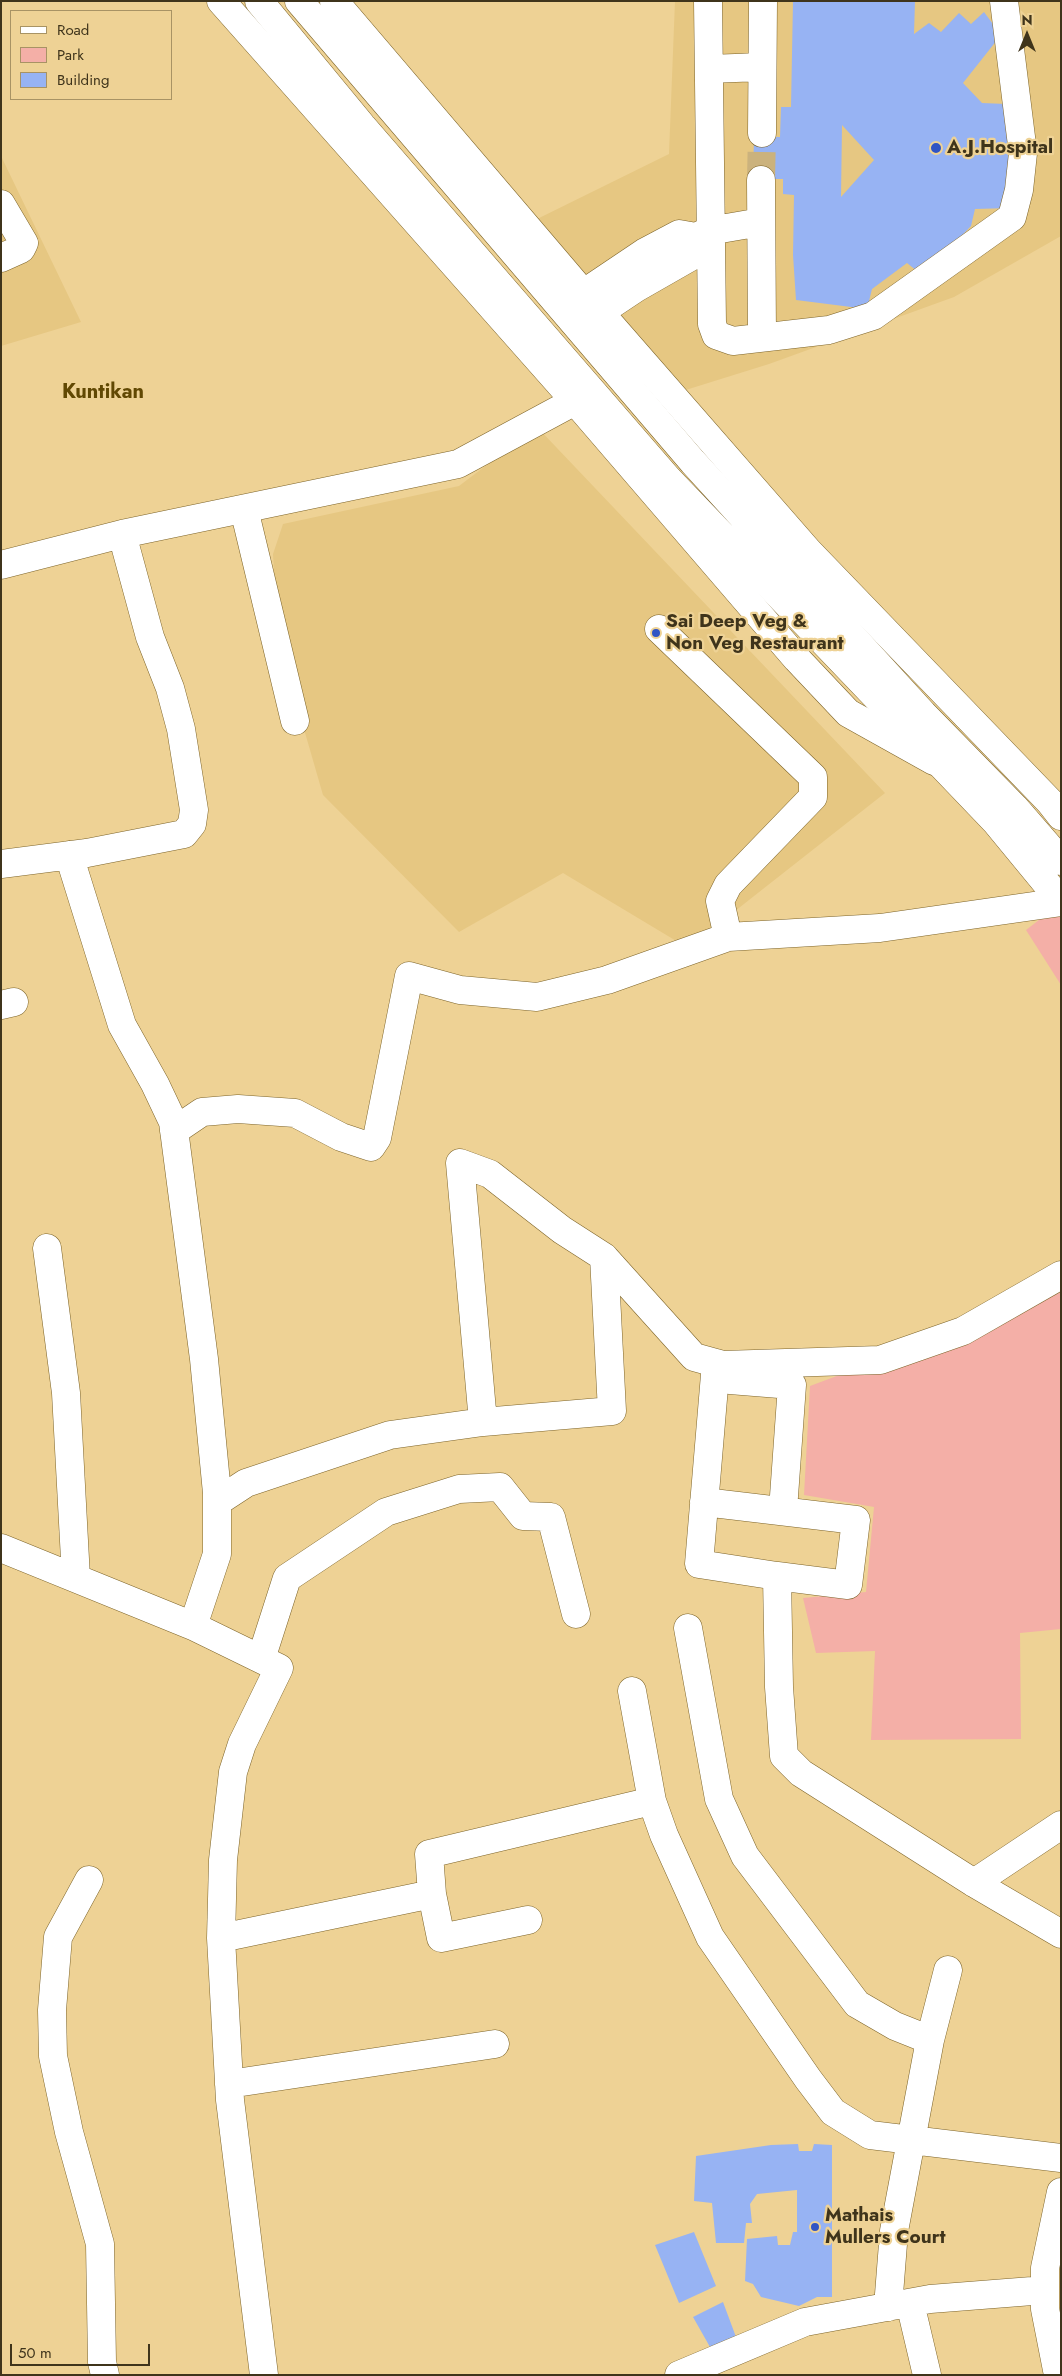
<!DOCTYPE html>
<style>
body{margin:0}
#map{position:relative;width:1062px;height:2376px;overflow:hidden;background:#eed295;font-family:Jost,sans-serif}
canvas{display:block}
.frame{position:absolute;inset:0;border:2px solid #3f341b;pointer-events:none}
.legend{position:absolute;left:10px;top:10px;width:162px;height:90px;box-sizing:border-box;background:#eed295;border:1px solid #a89364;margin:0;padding:6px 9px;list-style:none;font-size:15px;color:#3f341b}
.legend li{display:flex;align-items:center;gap:10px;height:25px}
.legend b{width:25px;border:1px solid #a89364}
.north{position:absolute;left:1002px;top:10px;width:50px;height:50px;-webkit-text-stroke:4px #eed295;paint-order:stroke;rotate:0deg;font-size:14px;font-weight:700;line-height:20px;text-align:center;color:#3f341b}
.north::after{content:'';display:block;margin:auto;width:18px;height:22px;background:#3f341b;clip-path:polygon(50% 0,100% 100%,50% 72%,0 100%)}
.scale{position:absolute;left:10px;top:2344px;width:140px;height:22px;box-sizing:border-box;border:2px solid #3f341b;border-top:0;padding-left:6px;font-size:15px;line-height:18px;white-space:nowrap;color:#3f341b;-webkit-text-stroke:4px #eed295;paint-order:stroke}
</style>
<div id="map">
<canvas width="1062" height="2376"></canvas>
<div class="frame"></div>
<ul class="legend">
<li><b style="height:6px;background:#fff"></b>Road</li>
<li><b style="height:14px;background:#f4afa7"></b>Park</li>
<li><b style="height:14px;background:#97b3f3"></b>Building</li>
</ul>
<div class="north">N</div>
<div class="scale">50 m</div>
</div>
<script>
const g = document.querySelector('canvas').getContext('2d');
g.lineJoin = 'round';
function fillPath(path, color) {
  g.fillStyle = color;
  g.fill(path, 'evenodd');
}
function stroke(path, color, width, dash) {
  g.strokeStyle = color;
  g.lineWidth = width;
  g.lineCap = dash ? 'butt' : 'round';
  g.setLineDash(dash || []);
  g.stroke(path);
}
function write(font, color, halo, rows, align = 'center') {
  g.font = font + ' Jost,sans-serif';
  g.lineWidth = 4.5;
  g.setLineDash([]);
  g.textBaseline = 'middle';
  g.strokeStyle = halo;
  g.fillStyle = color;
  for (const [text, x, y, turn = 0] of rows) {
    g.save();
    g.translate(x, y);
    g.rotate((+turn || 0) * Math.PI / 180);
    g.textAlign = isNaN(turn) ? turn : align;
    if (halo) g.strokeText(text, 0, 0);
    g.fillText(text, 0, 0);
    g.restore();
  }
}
const built = new Path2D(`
 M675,1h386v235l-107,61 -185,67 -93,29 -145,-171 138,-68z
 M1,156l80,166 -80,24z
 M537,427l348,366 -197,155 -125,-75 -104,59 -136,-137 -45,-156 -5,-85 10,-30 176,-38z`);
const green = new Path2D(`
 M1061,903v82l-35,-55z
 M1061,1292v337l-41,4 1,106 -150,1 4,-89 -59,2 -13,-55 63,-6 8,-85 -70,-12 6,-109z`);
const building = new Path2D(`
 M793,1h122l-1,33 15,-11 12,9 18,-19 12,11 13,-12 17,23 -38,48 19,20 24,1 4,104 -35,1 -4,17 -48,50 -16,-13 -35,26 -5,20 -71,-9 -3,-45 1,-60 -11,-1v-15h-30l1,-43 26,1 1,-30h10zM842,125l32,35 -33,37z
 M798,2144l1,7h13l2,-7 18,1v152h-15l-18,9 -38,-9 -8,-13 -8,-3 2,-42 30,-3 1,9h12l3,-13h4v-42l-40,4 -7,10 2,19h-6l-2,20h-28l-4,-40 -18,-2 2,-45 75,-11z
 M694,2232l22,54 -37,17 -24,-58z
 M723,2302l13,35 -26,10 -17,-30z`);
const minorTunnel = new Path2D(`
 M761,180l1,-47`);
const minor = new Path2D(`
 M221,1l354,400 222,258 51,54 86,48
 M334,1l261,306 213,244 242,251 11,14
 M708,1l4,323 4,11 17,6 96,-11 44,-14 139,-99 7,-27 4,-37 -19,-152
 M709,69l53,-2
 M762,133l1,-132
 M761,180l1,157
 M1,204l23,39 -3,6 -20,9
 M584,293l61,-41 34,-18 17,3 13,-6 52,-9
 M600,312l36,-24 56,-32 4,-19
 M244,509l51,212
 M1,565l121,-31 336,-70 117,-63
 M659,629l154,148v20l-85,88 -8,16 8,36
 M69,855l53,170 33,59 18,38 31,237 13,134v61l-24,72
 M1,864l86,-11 97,-19 8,-10 2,-14 -13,-81 -11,-41 -20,-51 -28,-103
 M1,1005l13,-3
 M174,1131l28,-19 36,-3 57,4 46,24 30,10 6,-9 32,-162 51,14 77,7 70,-17 121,-43 152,-9 181,-26
 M47,1248l19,145 10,185
 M716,1363l-17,201 78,12 2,111 5,69 17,17 173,110 87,51
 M730,1380l62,5 -9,125
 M483,1422l-23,-259 30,11 72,56 42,27 90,100 29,8 157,-5 83,-29 98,-56
 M217,1502l29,-19 144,-48 93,-13 129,-11 -8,-154
 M704,1502l152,18 -8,65 -71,-9
 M1,1548l192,78 86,42 -37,76 -9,28 -10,88 -2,78 9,162 34,275
 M688,1628l31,171 26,57 112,148 38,22 35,14
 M261,1659l26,-81 99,-66 73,-23 41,-2 23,29 28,1 25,97
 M632,1691l20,110 12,34 46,102 98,142 25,33 37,23 191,23
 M89,1880l-31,57 -6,73 1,46 16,76 31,112 2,118 3,13
 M974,1883l87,-58
 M432,1894l9,44 87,-18
 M221,1938l211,-44 -3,-40 223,-53
 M229,2084l266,-40
 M910,2303l17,72
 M888,2307l6,-76 36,-191 18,-70
 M679,2375l126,-53 125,-23 115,-9
 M1058,2375l-13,-66v-41l16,-76`);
const highway = new Path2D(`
 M259,1l103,125 305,352 329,344 65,79
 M299,1l394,461 230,252 92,94 46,53`);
const markers = [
 [936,148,6,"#3054c4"],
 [656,633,5,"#3054c4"],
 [815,2227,5,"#3054c4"]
];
const poiNames = [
 ["A.J.Hospital",947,148],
 ["Sai Deep Veg &",666,622],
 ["Non Veg Restaurant",666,644],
 ["Mathais",825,2216],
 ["Mullers Court",825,2238]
];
const neighbourhoodNames = [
 ["Kuntikan",103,393]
];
fillPath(built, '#e6c782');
fillPath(green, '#f4afa7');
fillPath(building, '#97b3f3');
stroke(minorTunnel, '#cbb27d', 28, [28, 14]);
stroke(minor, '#7d6429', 29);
stroke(highway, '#7d6429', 29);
stroke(minor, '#fff', 28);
stroke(highway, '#fff', 28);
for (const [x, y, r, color] of markers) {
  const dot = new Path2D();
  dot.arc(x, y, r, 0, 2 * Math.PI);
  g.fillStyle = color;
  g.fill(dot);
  stroke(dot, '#eed295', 2);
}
write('bold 19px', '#3f341b', '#eed295', poiNames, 'left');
write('bold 20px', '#614803', '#eed295', neighbourhoodNames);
</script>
